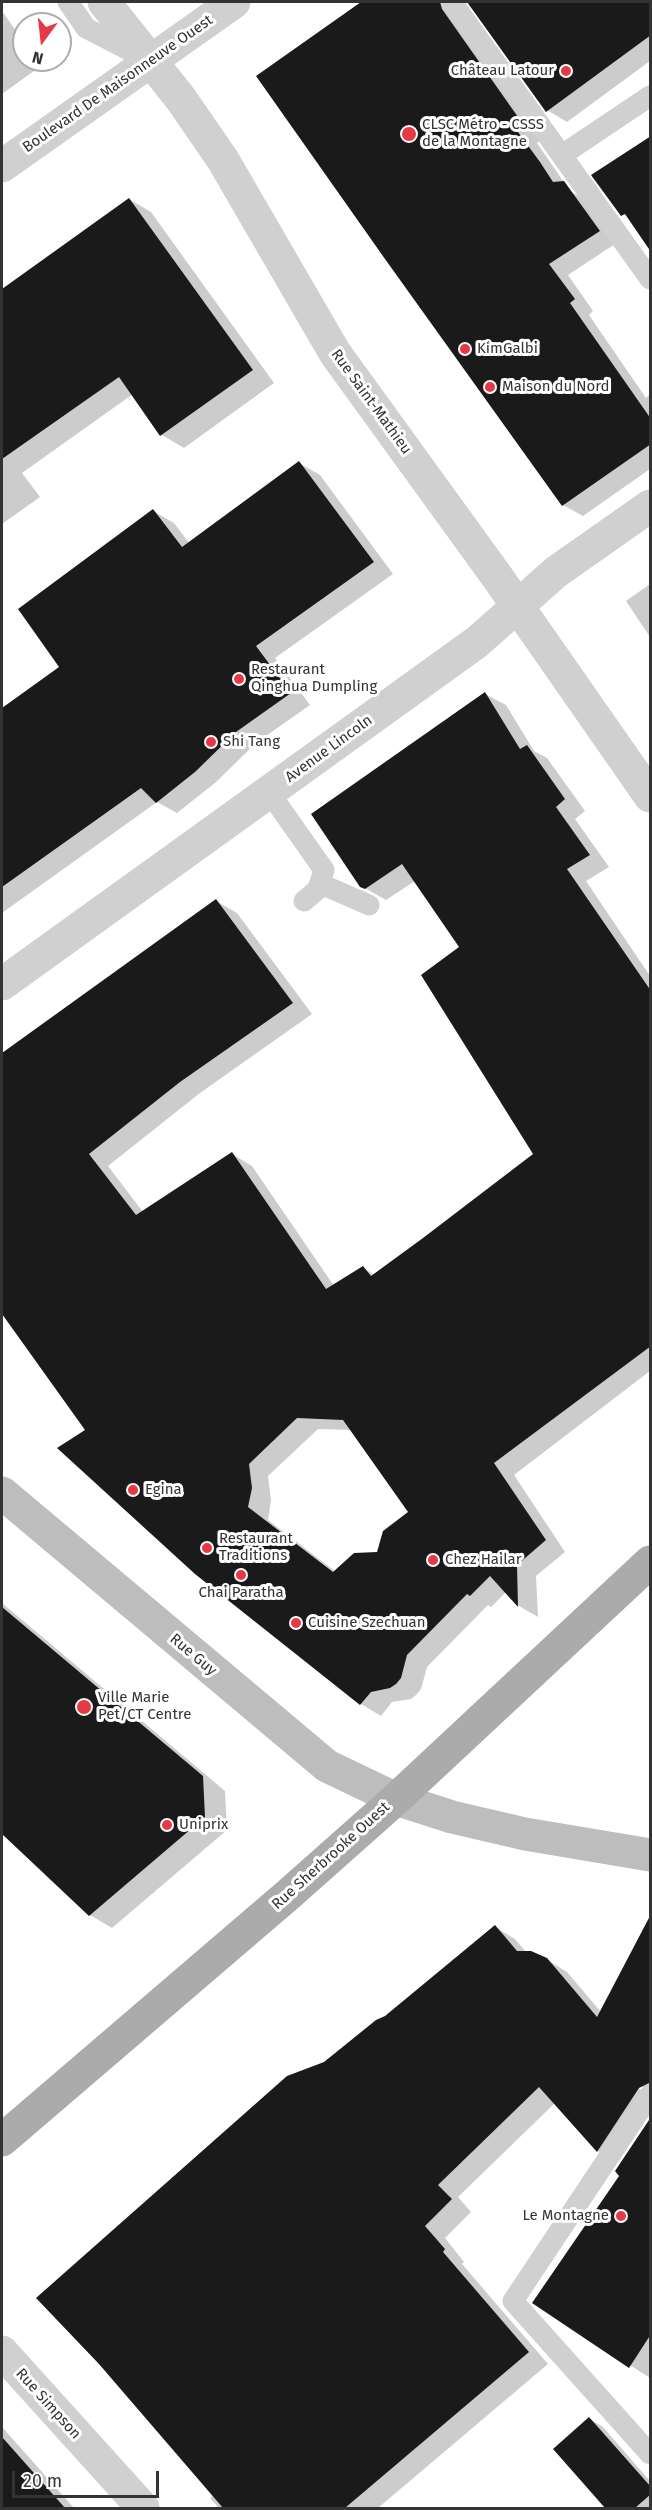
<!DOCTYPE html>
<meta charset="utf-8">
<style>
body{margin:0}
#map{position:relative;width:652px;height:2510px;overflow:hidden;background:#fff;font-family:"Fira Sans",sans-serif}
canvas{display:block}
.frame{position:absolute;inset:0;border:3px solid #333;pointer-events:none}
.north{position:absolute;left:12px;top:12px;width:60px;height:60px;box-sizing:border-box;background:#fff;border:2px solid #adadad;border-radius:50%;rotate:195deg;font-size:16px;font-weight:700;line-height:24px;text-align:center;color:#333}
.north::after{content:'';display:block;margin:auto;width:21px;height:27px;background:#e63946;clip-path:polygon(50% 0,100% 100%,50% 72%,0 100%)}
.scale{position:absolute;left:12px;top:2471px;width:147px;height:27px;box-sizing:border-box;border:3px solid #333;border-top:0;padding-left:8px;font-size:18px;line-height:21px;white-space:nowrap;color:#333;-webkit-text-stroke:4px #fff;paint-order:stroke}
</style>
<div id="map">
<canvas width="652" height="2510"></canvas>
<div class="frame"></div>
<div class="north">N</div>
<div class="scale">20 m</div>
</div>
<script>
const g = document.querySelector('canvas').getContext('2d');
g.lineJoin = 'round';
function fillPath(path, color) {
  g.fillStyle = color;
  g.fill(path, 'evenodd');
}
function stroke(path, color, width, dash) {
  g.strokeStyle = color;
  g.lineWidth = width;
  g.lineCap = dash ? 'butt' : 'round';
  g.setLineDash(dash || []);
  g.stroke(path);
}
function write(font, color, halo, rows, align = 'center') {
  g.font = font + ' "Fira Sans",sans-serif';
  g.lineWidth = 6;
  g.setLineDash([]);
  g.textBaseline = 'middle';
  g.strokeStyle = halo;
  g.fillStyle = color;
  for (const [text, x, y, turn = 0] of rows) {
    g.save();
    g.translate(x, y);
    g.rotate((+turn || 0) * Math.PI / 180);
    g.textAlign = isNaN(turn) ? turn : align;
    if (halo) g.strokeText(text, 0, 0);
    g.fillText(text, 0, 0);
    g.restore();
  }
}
const shadow = new Path2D(`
 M363,2h105l-9,7 85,129 -7,5 33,48 20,12 28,39 -50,33 25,36 -4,4 57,83 4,-4v75l-67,47 -20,-11 -305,-429z
 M469,2h181v59l-83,61 -20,-12z
 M2,11l22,31v18h13l4,6 -39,28z
 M129,199l22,13 123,171 -90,65 -22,-13 -29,-41 -111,79 18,24 -38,27v-234z
 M299,463l21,12 73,99 -118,84 35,47 -54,38 -41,40 -38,30 -20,-11 -155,111v-203l59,-43 92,-156 21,12 16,21z
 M650,584v53l-24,-36z
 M485,694l21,11 28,46 13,7 38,53 -10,8 34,48 -23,14 64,95v395l-136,104 51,77 -29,24 2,41 -19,-11 -13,-14 -15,15 -3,-2 -61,62 -6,22 -5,6 -5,4 -19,3 -11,14 -20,-12 -165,-131 -109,-143 -85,-119v-256l214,-154 21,12 75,101 -112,79 -92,73 35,46 89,-58 20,12 82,120 29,-18 12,7 160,-120 -74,-208 -46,-66 -29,19 -25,-14zM318,1429l34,1 58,83 -32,40 -42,19 -68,-52 3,-20 -3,-24z
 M2,1603l223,188 2,39 -115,98 -22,-13 -88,-84z
 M495,1927l20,12 12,14 19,6 21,13 34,40 49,-69v149l-16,-10 -1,3 17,10v18l-32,49 -20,-11 -43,-48 -97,94 13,15 -26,26 19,24 -2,2 86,100 -170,144h-159l-9,-10 4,-3 111,-431 61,-46z
 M650,2120v258l-116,-75 86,-127z
 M589,2419l13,7 48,55v27h-43l-52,-58z
 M2,2427l72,81h-72z`);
const building = new Path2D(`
 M361,2h79l2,7 83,118 -7,5 22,30 13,20 11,-1 36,50 -51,33 26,35 -5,4 81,116v25l-89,62 -177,-247 -129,-183z
 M467,2h184v33l-105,77z
 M651,136v116l-26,-38 -4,2 -30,-41z
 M129,198l124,172 -93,66 -41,-59 -117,82v-170z
 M299,461l75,101 -118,84 35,47 -55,39 -41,40 -39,31 -15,-15 -139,99v-179l57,-41 -41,-58 135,-100 29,38z
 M485,692l35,57 7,-4 38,54 -9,8 34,48 -23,14 84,122v355l-157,117 52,77 -29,25 1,42 -28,-31 -20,20 -3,-2 -60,61 -6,23 -5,6 -6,4 -19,4 -11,13 -165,-131 -138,-126 28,-18 -83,-116v-261l214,-154 77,104 -113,79 -91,72 47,61 96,-63 94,137 37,-23 8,10 52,-38 110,-84 -112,-179 38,-28 -57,-83 -37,25 -5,-2 -49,-73zM297,1418l46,2 65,92 -25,19 -6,21 -23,1 -21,19 -85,-65 4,-19 -3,-24z
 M2,1607l201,169 2,41 -116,99 -87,-82z
 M651,1914v168l-12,6 -42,64 -58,-65 -101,98 14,14 -27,27 20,23 -2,3 86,100 -184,156h-122l-124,-144 -63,-66 251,-222 37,-14 52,-42 9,-4 110,-91 22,26h14l16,7 50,59z
 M651,2117v217l-22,34 -97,-65 87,-127 -4,-5z
 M589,2417l62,70v7l-16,14h-30l-52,-59z
 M2,2437l63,71h-63z`);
const service = new Path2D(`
 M68,2l18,26 56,29
 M452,2l198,277
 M562,155l88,-59
 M269,792l55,78 -6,19 -14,12
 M321,884l48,21
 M650,2095l-137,206 137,153`);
const minor = new Path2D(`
 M104,2l77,97 42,61 112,193 163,225 152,218
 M2,984l475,-342 79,-70 94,-66
 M2,2352l141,156`);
const tertiary = new Path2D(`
 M2,166l232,-164`);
const secondary = new Path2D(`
 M2,1493l325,273 69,33 56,18 73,17 125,21`);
const primary = new Path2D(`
 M2,2140l287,-246 107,-95 254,-237`);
const markers = [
 [566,71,6,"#e63946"],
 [409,134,8,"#e63946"],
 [465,349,6,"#e63946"],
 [490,387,6,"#e63946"],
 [239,679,6,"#e63946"],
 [211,742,6,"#e63946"],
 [133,1490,6,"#e63946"],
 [207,1548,6,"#e63946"],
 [433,1560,6,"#e63946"],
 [241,1575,6,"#e63946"],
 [296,1623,6,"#e63946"],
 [84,1707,8,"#e63946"],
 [167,1825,6,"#e63946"],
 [621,2216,6,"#e63946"]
];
const poiNames = [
 ["Château Latour",554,71,"right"],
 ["CLSC Métro - CSSS",422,125],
 ["de la Montagne",422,142],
 ["KimGalbi",477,349],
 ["Maison du Nord",502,387],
 ["Restaurant",251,670],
 ["Qinghua Dumpling",251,687],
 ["Shi Tang",223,742],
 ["Egina",145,1490],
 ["Restaurant",219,1539],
 ["Traditions",219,1556],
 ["Chez Hailar",445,1560],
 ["Chai Paratha",241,1593,"center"],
 ["Cuisine Szechuan",308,1623],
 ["Ville Marie",98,1698],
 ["Pet/CT Centre",98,1715],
 ["Uniprix",179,1825],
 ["Le Montagne",609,2216,"right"]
];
const streetNames = [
 ["Boulevard De Maisonneuve Ouest",118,84,-35],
 ["Rue Saint-Mathieu",371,402,54],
 ["Avenue Lincoln",329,749,-36],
 ["Rue Guy",193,1655,40],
 ["Rue Sherbrooke Ouest",331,1856,-42],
 ["Rue Simpson",48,2404,48]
];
fillPath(shadow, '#0003');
fillPath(building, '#1a1a1a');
stroke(service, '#d0d0d0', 21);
stroke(minor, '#d0d0d0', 33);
stroke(tertiary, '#d0d0d0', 33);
stroke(secondary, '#bdbdbd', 33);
stroke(primary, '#ababab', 33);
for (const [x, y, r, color] of markers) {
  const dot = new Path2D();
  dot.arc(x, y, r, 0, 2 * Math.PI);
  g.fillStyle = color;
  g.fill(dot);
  stroke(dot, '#fff', 2);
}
write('15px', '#333', '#fff', poiNames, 'left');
write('15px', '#333', '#fff', streetNames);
</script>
